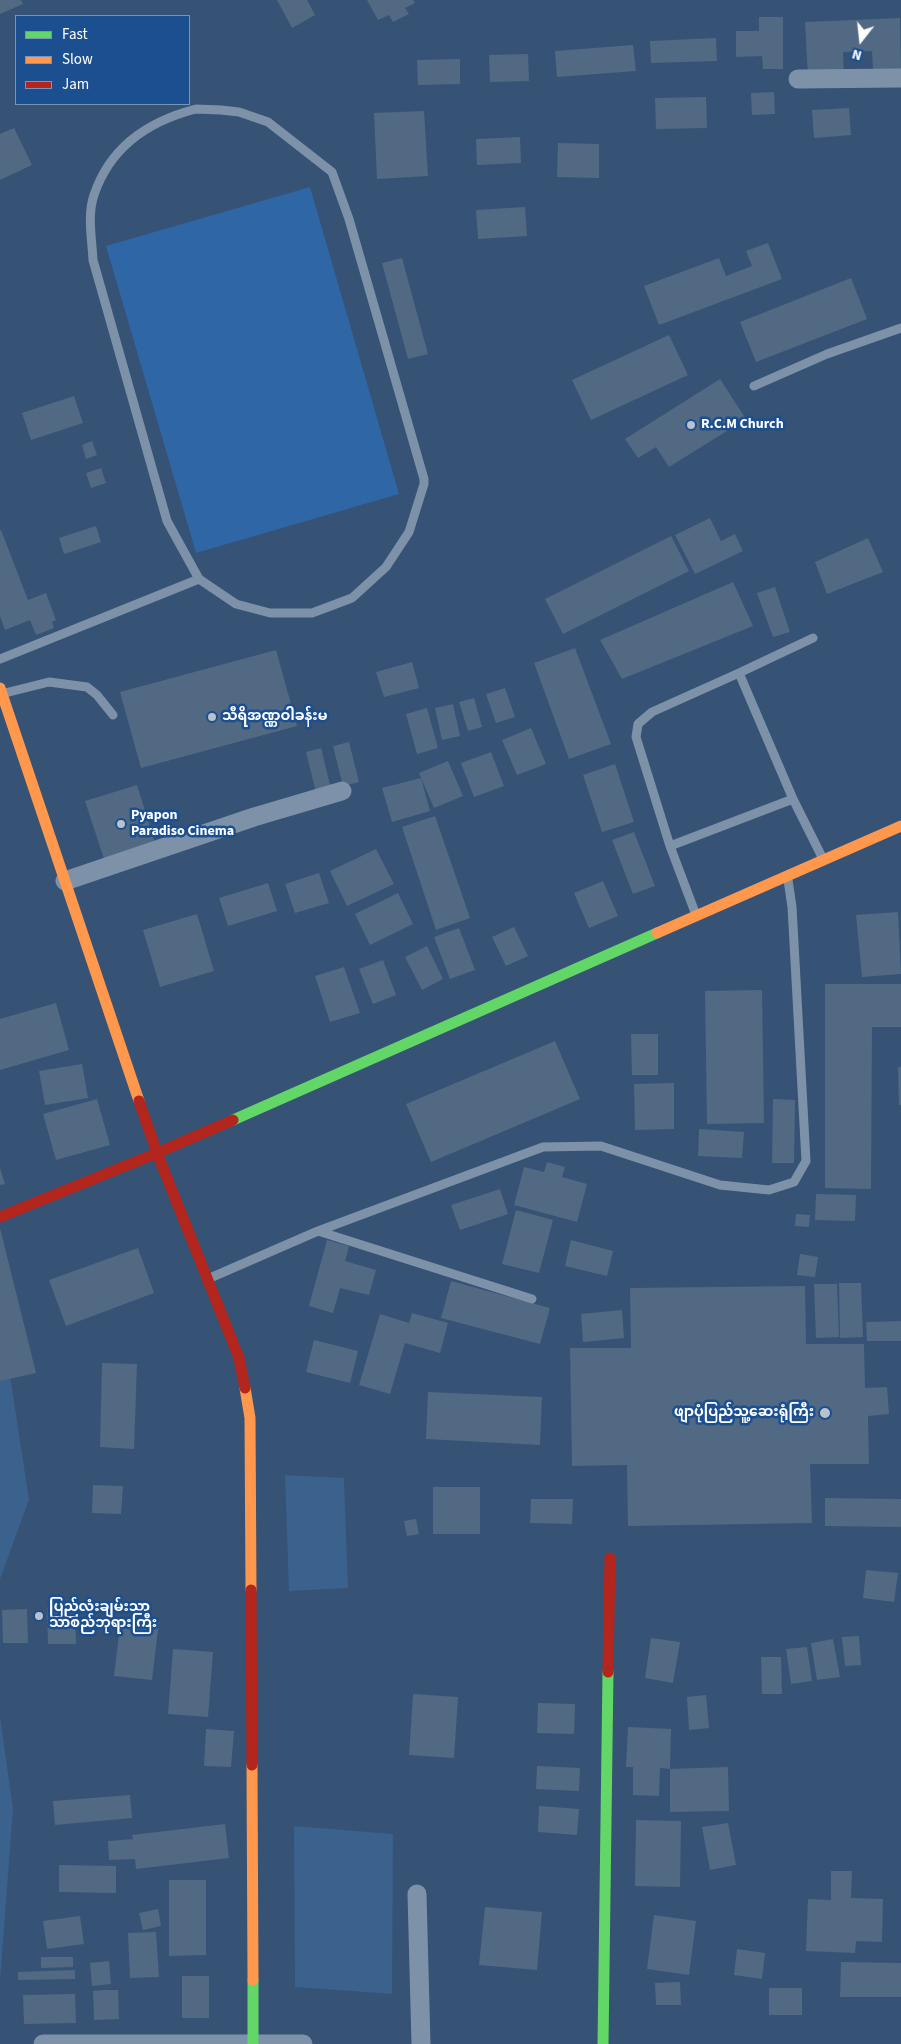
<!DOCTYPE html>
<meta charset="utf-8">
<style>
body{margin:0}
#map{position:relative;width:901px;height:2044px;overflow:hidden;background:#365274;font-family:"Source Sans 3",sans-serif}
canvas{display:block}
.legend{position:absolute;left:15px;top:15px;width:175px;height:90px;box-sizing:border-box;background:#1b4f8f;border:1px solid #7695bc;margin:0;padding:6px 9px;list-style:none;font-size:15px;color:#fff}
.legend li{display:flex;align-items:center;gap:10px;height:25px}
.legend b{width:25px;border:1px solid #7695bc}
.north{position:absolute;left:836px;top:15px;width:50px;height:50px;-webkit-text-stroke:4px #1b4f8f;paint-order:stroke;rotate:196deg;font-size:14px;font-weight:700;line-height:20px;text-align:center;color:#fff}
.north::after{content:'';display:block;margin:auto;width:18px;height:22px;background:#fff;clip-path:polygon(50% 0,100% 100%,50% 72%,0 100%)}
</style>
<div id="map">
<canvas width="901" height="2044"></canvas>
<ul class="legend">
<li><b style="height:6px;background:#63d668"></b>Fast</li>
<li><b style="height:6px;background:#ff974d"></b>Slow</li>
<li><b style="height:6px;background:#b3261e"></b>Jam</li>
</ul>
<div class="north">N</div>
</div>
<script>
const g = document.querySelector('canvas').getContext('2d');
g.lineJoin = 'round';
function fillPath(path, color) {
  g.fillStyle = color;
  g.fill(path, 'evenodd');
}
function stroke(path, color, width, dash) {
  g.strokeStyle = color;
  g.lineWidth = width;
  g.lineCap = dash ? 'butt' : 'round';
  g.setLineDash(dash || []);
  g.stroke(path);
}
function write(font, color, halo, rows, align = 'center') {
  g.font = font + ' "Source Sans 3","Noto Sans Myanmar",sans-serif';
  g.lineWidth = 5;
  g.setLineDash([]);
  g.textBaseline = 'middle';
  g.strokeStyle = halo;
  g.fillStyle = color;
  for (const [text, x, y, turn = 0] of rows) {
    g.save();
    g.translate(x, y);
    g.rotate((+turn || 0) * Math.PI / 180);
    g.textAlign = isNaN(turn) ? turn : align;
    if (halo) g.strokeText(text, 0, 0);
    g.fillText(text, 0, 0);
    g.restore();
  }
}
const green = new Path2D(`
 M310,187l89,307 -203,59 -90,-307z`);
const water = new Path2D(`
 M0,1291l2,31 27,178 -29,79z
 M285,1475l59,3 4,110 -59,3z
 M0,1716l13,93 -13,172z
 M294,1826l99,8 -1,160 -97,-7z`);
const building = new Path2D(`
 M0,0h21l2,4 -23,10z
 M277,0h30l8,15 -23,13z
 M367,0h46l2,3 -10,5 4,6 -16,8 -4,-7 -11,5z
 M759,17h24v52h-20l-1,-13 -26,1v-26h23z
 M900,18l1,52 -28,1 -1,-20 -29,1 1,23 -36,2 -3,-55z
 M716,38l1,23 -66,2 -1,-22z
 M633,45l3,26 -79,6 -2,-26z
 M528,54l1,27 -39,1 -1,-27z
 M460,59v25l-42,1 -1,-25z
 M774,92l1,22 -23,1 -1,-22z
 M706,97l1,31 -51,1 -1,-31z
 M849,108l2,27 -37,3 -2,-28z
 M424,111l4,65 -51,3 -3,-66z
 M14,128l18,37 -32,15v-46z
 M520,137l1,26 -44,2 -1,-26z
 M558,143l41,1v34l-42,-1z
 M525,207l2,29 -49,3 -2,-29z
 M768,243l14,36 -123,46 -15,-39 75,-28 7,18 26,-10 -6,-15z
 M402,258l26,96 -20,5 -26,-96z
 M851,278l16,41 -111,43 -16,-40z
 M669,335l19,40 -97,45 -19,-40z
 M720,379l26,40 -77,48 -13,-20 -18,11 -13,-19z
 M74,396l9,27 -52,17 -9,-27z
 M92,441l5,14 -11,4 -4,-14z
 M101,468l5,15 -15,5 -5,-15z
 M710,518l11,23 14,-7 8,17 -48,23 -20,-39z
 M96,526l5,16 -37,12 -5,-16z
 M0,530h1l27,70 18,-7 10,27 -4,2 2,6 -18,7 -6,-15 -25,10 -5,-14z
 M671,536l18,35 -126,63 -18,-35z
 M868,538l15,34 -56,22 -12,-32z
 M733,582l20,44 -131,53 -22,-39z
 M775,587l15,45 -17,5 -16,-44z
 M575,648l36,96 -42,15 -35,-96z
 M276,650l21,76 -156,42 -21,-76z
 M412,662l7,26 -35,9 -8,-25z
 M505,688l10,29 -19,6 -10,-29z
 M474,698l8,29 -14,4 -9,-29z
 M453,704l7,32 -18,4 -7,-32z
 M427,708l11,40 -21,6 -11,-40z
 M531,728l15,36 -29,11 -15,-35z
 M349,742l10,40 -16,4 -10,-40z
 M321,748l10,41 -15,3 -10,-40z
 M491,752l13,34 -30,11 -13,-34z
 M448,761l15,35 -29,12 -15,-35z
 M615,764l19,58 -32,10 -19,-57z
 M421,778l9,33 -38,11 -10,-34z
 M137,785l19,61 -51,16 -20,-61z
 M435,816l35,102 -34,12 -34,-103z
 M634,832l21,54 -22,8 -21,-54z
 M376,849l18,35 -47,22 -17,-35z
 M319,873l10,30 -34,10 -10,-29z
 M603,881l15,35 -29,12 -15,-35z
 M268,883l9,28 -49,15 -9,-28z
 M398,893l15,31 -43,21 -15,-31z
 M898,912l3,62 -39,3 -6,-62z
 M197,914l17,57 -54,16 -17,-57z
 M514,927l14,29 -22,10 -14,-29z
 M459,928l16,42 -25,9 -16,-42z
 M427,946l16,33 -21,11 -17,-33z
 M383,960l13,35 -23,9 -14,-35z
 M344,967l16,46 -30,9 -15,-46z
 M825,984h76v43h-29l-1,162 -46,-1z
 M762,990l2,133 -57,1 -2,-133z
 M56,1003l13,47 -69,20v-51z
 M631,1034h27v41h-26z
 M555,1041l25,58 -149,63 -25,-58z
 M82,1064l6,34 -43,7 -6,-34z
 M898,1067h3v38h-2z
 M674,1083v46l-39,1 -1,-46z
 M97,1099l13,46 -54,15 -13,-46z
 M773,1099l22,1 -1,63h-22z
 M699,1129l45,3 -2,26 -44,-2z
 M547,1162l18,5 -3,10 25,7 -10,38 -63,-17 10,-38 20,5z
 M0,1168l5,16 -5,1z
 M500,1189l8,25 -48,16 -9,-25z
 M816,1194l40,1 -1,26 -40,-1z
 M516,1210l37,10 -14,53 -37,-9z
 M796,1214l14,1 -1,12 -14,-1z
 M0,1228l36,145 -36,8z
 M327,1240l22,6 -4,15 31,9 -7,25 -29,-7 -7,25 -24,-7z
 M571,1240l42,11 -6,25 -42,-10z
 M138,1248l16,45 -88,33 -17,-46z
 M800,1254l18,3 -3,20 -18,-2z
 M451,1281l99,27 -10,36 -99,-26z
 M839,1283h22l2,54 -23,1z
 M814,1284h23l2,53 -23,1z
 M805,1286l1,58h58l1,44 22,-1 2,27 -21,2 1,48h-59l2,59 -184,3 -1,-61 -55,1 -2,-118h61l-1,-60z
 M622,1310l2,28 -41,4 -2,-28z
 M412,1313l36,10 -8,30 -35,-10 -15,51 -31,-9 21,-71 29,9z
 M901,1321v20h-34l-1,-19z
 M314,1340l44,11 -8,32 -44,-11z
 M102,1363l35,1 -3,85 -34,-2z
 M428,1392l114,5 -2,48 -114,-6z
 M93,1485l30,1 -2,28 -29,-1z
 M433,1487h47v47h-47z
 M825,1498l76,1v28l-76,-1z
 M531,1499h42l-1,25 -42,-1z
 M416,1519l3,15 -12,2 -3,-15z
 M866,1570l32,3 -4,29 -31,-4z
 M47,1607h28l1,37h-28z
 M27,1609l1,34h-25l-1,-33z
 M121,1618l38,4 -7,58 -38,-4z
 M859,1636l2,29 -16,1 -3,-29z
 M651,1638l29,4 -7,41 -28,-5z
 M833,1639l7,38 -23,3 -6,-37z
 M807,1647l5,34 -21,3 -5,-35z
 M173,1649l40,3 -5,65 -40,-3z
 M761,1657h20l1,37h-20z
 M413,1694l45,3 -4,61 -45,-3z
 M706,1695l3,33 -20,2 -2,-33z
 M538,1703l37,1 -1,30 -37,-1z
 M628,1727l43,2 -1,40 58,-2 1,44 -59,1v-43l-10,-1 -1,28 -26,-1v-28h-7z
 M206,1729l28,2 -3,36 -27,-1z
 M537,1766l43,2 -1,23 -43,-2z
 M130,1795l2,23 -77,7 -2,-24z
 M539,1806l40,3 -2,26 -39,-3z
 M636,1820l45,1 -1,66 -45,-1z
 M728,1823l8,42 -26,5 -8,-43z
 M225,1824l4,34 -93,11 -1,-10 -26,1 -1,-19 25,-2 -1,-4z
 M59,1865l57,1v27l-57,-1z
 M831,1871h21l-1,27 32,1 -1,43 -26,-1 -1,12 -49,-2 2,-52 23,1z
 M169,1880h37v75l-37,1z
 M485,1907l57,5 -5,58 -58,-5z
 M158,1909l3,17 -18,4 -4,-17z
 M654,1915l42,6 -7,54 -42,-6z
 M80,1916l4,28 -37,5 -4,-28z
 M156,1932l3,45 -29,1 -2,-45z
 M737,1949l28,4 -3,26 -28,-4z
 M41,1957h32v10l-32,1z
 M109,1961l2,23 -19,2 -2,-23z
 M841,1962l60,1v34h-61z
 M75,1970v9l-57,1v-8z
 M182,1976h27v42h-27z
 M680,1982l1,23h-25l-1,-22z
 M769,1988h33v27h-33z
 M104,1990h14l1,29 -25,1 -1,-29z
 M75,1994l1,29 -52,1 -1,-29z`);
const lane = new Path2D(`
 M196,109l25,1 18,2 29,10 64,50 17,47 75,260v5l-15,48 -23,35 -34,31 -40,15h-42l-34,-9 -37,-25 -32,-58 -74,-261c-1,-21 -6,-45 1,-65 16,-48 55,-74 102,-86z
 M754,386l73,-32 74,-26
 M0,659l199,-80
 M739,673l74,-35
 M5,693l44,-11 38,5 10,8 16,20
 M670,846l123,-47
 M696,915l-26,-69 -34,-109 2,-13 14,-12 87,-39 54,126 30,60
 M318,1231l214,68
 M210,1278l108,-47 225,-84 58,-1 119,39 49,5 25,-8 12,-21 -14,-254 -4,-27`);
const street = new Path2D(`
 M798,79l103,-1
 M65,881l189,-64 88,-26
 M417,1894l4,150
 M43,2044h260`);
const fast = new Path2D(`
 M233,1120l424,-187
 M253,1980v64
 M603,2044l5,-372`);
const slow = new Path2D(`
 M0,688l139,413
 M657,933l244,-107
 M245,1388l5,30 1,172
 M252,1765l1,215`);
const jam = new Path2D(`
 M139,1101l18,52 82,205 6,30
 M0,1217l157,-64 76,-33
 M251,1590l1,175
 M608,1672l2,-114`);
const markers = [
 [691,425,5,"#b9c2ce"],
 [212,717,5,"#b9c2ce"],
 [121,824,5,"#b9c2ce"],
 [825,1413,6,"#b9c2ce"],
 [39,1616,5,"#b9c2ce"]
];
const poiNames = [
 ["R.C.M Church",701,425],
 ["သီရိအဏ္ဏဝါခန်းမ",222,717],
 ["Pyapon",131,816],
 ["Paradiso Cinema",131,832],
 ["ဖျာပုံပြည်သူ့ဆေးရုံကြီး",814,1413,"right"],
 ["ပြည်လုံးချမ်းသာ",49,1608],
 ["သာစည်ဘုရားကြီး",49,1624]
];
fillPath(green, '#2f66a5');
fillPath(water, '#3b618d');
fillPath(building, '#526984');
stroke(lane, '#7d92a8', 9);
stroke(street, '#7d92a8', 19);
stroke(fast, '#63d668', 11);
stroke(slow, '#ff974d', 11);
stroke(jam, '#b3261e', 11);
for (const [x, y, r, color] of markers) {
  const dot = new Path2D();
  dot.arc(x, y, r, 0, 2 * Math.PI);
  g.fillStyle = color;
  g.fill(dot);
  stroke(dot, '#1b4f8f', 2);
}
write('bold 14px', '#fff', '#1b4f8f', poiNames, 'left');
</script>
